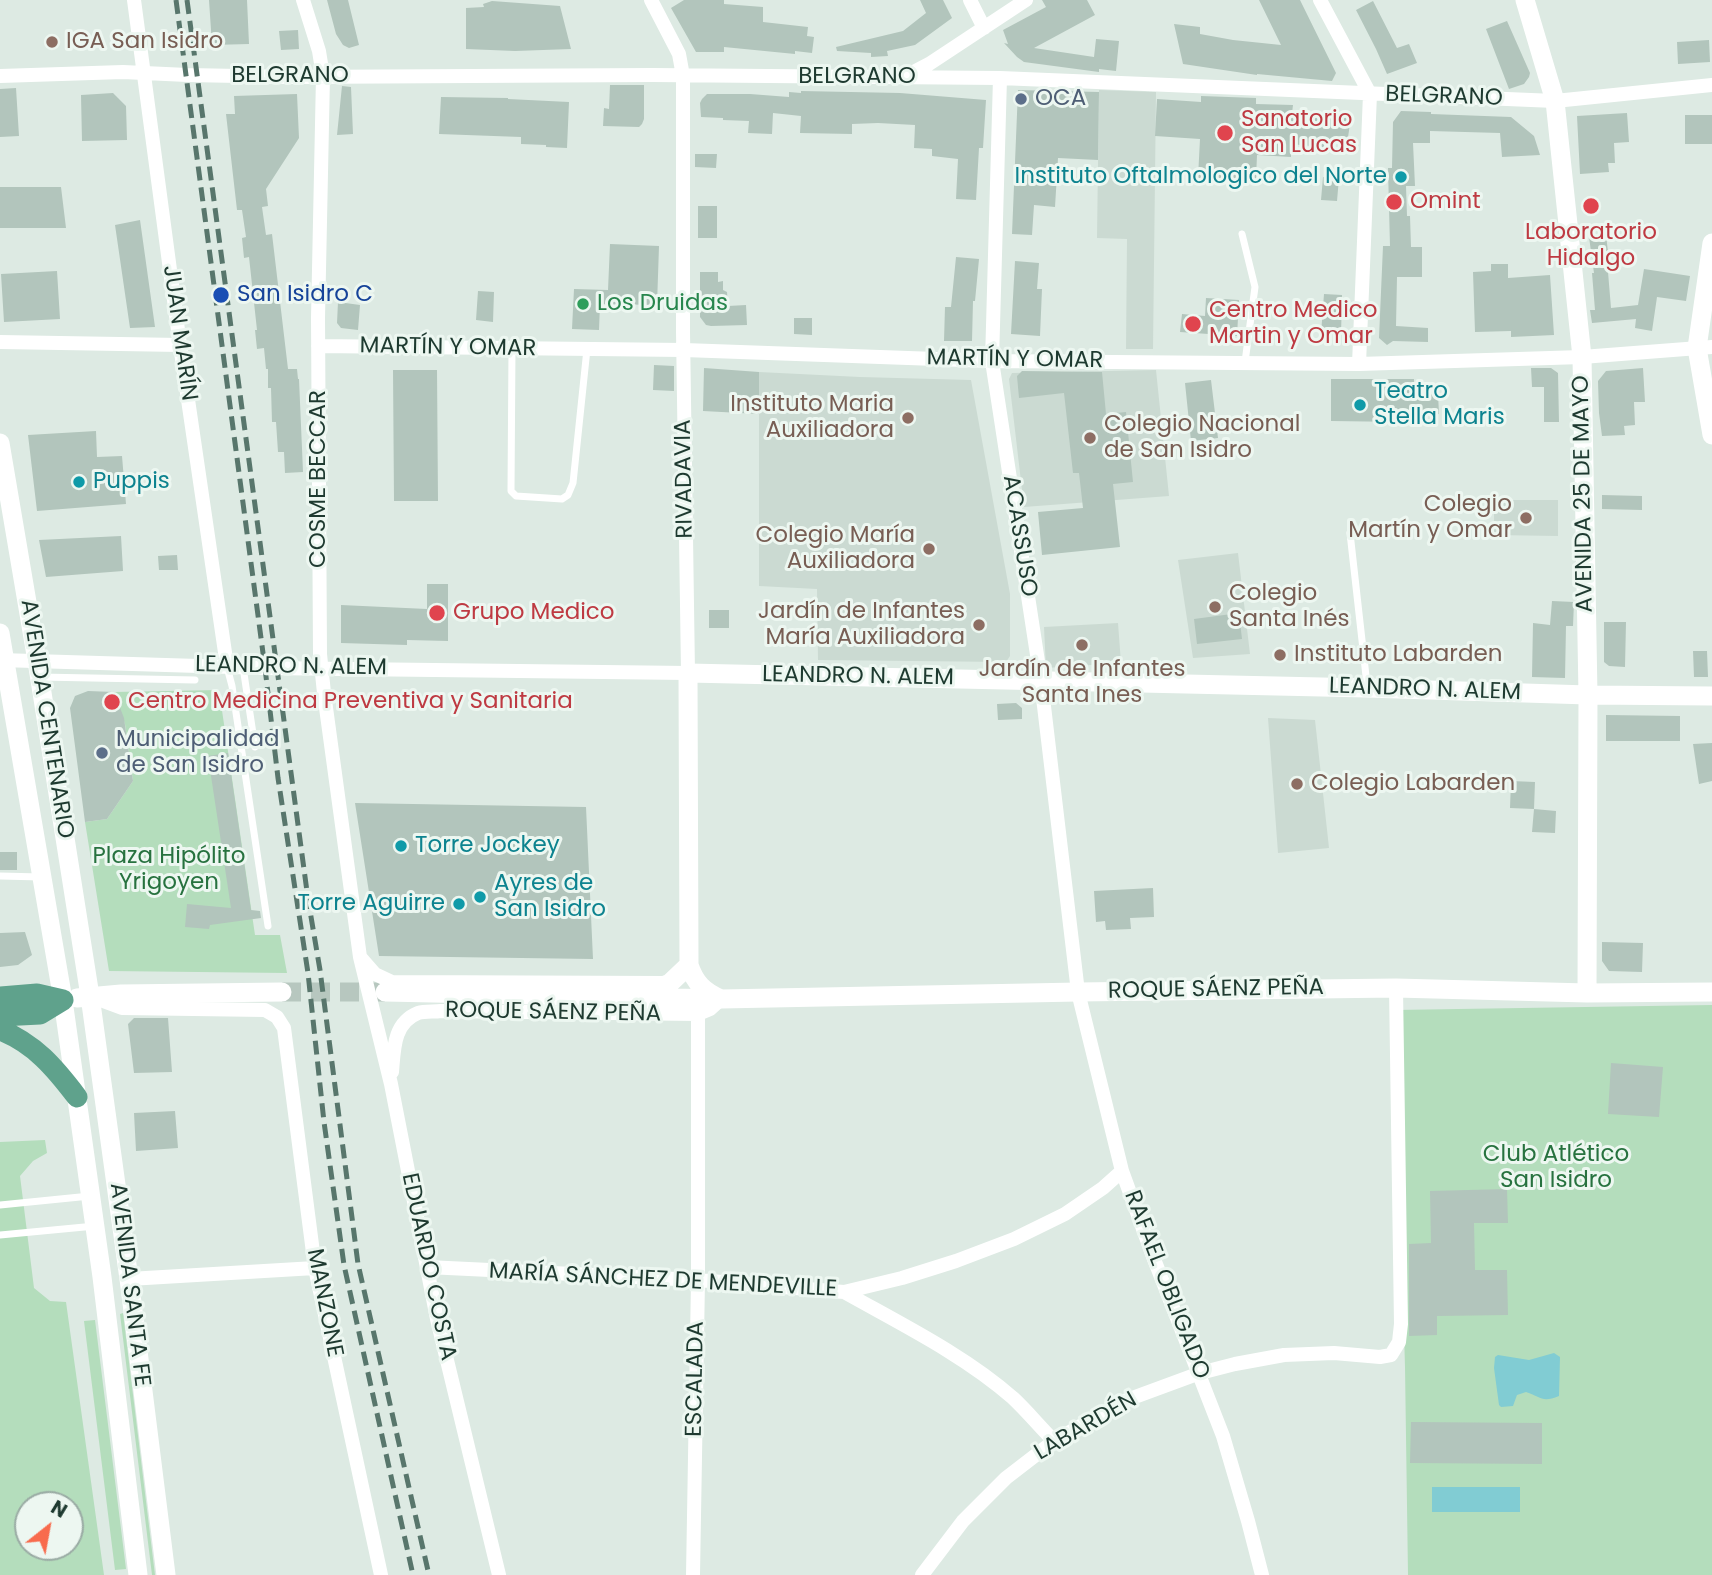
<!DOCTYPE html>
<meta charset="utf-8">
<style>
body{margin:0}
#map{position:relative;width:1712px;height:1575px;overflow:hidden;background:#ddeae3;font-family:Poppins,sans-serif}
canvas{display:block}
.north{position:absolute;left:14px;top:1491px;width:70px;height:70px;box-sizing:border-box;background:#edf7f1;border:2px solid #9aaba4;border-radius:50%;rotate:31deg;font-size:19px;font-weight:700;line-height:28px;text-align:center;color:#1e3a30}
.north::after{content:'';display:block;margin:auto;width:24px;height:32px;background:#f86b4d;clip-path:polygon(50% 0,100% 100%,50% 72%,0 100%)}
</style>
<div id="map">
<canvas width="1712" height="1575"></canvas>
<div class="north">N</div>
</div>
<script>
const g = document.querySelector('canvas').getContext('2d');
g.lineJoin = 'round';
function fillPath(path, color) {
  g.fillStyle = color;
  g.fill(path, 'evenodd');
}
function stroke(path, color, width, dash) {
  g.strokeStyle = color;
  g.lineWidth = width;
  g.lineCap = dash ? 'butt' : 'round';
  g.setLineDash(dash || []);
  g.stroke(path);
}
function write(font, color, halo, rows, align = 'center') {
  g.font = font + ' Poppins,sans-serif';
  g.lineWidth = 6;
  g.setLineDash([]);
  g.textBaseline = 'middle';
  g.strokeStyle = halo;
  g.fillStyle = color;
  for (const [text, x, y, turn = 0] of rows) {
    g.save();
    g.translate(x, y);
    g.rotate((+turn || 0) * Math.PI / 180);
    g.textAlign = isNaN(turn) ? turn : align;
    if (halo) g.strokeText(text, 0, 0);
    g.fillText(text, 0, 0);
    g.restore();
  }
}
const built = new Path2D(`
 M1099,90l57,2 -3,257h-27l1,-110 -30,-1z
 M1156,370l13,126 -145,11 -15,-128 3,-6z
 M759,372l101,5 111,3 39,214v62l-4,6 -188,-2 -1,-71 -58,-3z
 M1494,500h64v36l-64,-1z
 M1238,553l12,101 -57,4 -15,-98z
 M1118,623l3,40 -75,5 -2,-41z
 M1268,718l47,2 14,128 -51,5z`);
const green = new Path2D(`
 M219,690l36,245h25l7,38 -178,-2 -24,-149 22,-3 26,-38 -8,-57 -11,-32z
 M1712,1005v570h-304l-3,-208 -10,-357z
 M45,1140l2,13 -14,8 -13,15 14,112 16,13 16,1 38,273h-104v-433zM28,1505h42v42h-42z
 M123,1313l32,262h-3l-32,-261z
 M95,1320l31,249 -11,1 -31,-249z`);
const water = new Path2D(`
 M1554,1353l6,4 -1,39c-17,7 -18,1 -33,-4l-9,3 -4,11 -12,1 -2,-2 -5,-37 1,-11 3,-2 31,5z
 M1432,1487h88v25h-88z`);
const building = new Path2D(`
 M209,0h38l2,44 -37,1z
 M327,0h21l11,45 -10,3 -6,-3 -7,-11z
 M684,0h40v4l39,3v15l45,5 -1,9 7,1 -2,16 -17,-2v3l-71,-7v5h-28l-25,-44z
 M920,0h23l9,18 -37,27 -28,6 1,5 -17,1v-4l-34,-2 -1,-4 67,-16 23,-18z
 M1042,0h45l8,15 -61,33 60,9 2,-18 23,2 -3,30 -17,-2v3l-75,-10 -7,-5 -13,-14 4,1 -5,-14 43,-23z
 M1259,0h41l36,73 -4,8 -75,-7v1l-74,-11 -9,-40 26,3v7l33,6 48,5z
 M492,1l68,5 11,43 -56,2 -49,-2v-41l18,-1 -1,-3z
 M1373,1l24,47 12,-4 8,19 -30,11 -11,-25 -20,-39z
 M1507,21l23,52 -1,4 -5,7 -15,5 -23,-60z
 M298,30l1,19 -18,1 -2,-19z
 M1709,40l1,22 -32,2 -1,-22z
 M610,85h34v34l-2,5 -3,3 -36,-1 1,-18 5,1z
 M342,86l9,1 2,47 -16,1z
 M16,88l3,48 -19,1v-48z
 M1018,90l81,2 -1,68 -40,-2 -3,49 -21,-2 -2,30 -20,-1z
 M801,91l99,2 86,7 -3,48h-4l-3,52 -20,-1 2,-40 -26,-3v-7l-18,-1 1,-23 -37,-2 -26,1v10l-52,-1 1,-17 -28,-3 -1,21 -24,-1 1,-12 -26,-1v-2l-22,-1 -1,-14 2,-4 5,-5h43l39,3v-5l12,1z
 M113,93l13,13 1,34 -45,1 -1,-46z
 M297,94l2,44 -33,51 2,17 -6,1 4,28 6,-1 16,135h9l1,10h1l4,93 -18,1 -1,-21h-6l-2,-30h-4l-1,-34h-3v-19h-2l-2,-21 -7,1 -2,-19h2l-8,-73 -5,1 -2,-20 4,-1 -4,-27h-5l-11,-96h9l-1,-18z
 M1201,96l55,2v6l37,1 -1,8 59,4 -4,27 -17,-2 -1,6 -38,-4v13l-34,-2 -1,24 -58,-1 2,-39 -45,-3 2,-37 44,3z
 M441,97l67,1v1l61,3 -2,46 -21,-1v-2l-25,-1v-7l-82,-3z
 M1401,111l30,1v2l80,3 23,19 6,19 -38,2 -2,-24 -70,-2v12h-17l2,43h-9l1,30h3l1,31h11v30h-25l-1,49 32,2v14l-35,-1 -6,4 -8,-7 4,-92h7l-2,-78h4l1,-46z
 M1627,113l2,29 -15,1 1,20h-7l1,9 -29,2 -3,-58z
 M1685,115h27v29h-27z
 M695,154h22l-1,14 -21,-1z
 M1323,177l16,1 -2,23 -16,-1z
 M0,187h61l5,41h-66z
 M698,206h19v32h-19z
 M140,220l15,107 -25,1 -15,-103z
 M1606,235l3,25h-2l4,48 27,-3 6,-36 46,7 -4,25 -29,-4 -5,34 -17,-3 1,-9 -44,4 -2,-13h5l-3,-37h2l-5,-36z
 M610,244l49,2 -2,59 -57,-1 -1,26 -27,-1 2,-40 34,1z
 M956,257l23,2 -4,42h-2l-1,40h-28l1,-34h6z
 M1015,261l24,2 -2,26h5l-2,47 -29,-2z
 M1491,264h17v14l42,-3 4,60 -43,2v-6l-36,1 -2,-60 18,-1z
 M57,271l3,48 -56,3 -3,-48z
 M700,272h18v10l5,-1v9l4,2 1,14 18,-1 1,20 -36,1 -5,-1 -6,-8z
 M478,291l16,1 -1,30 -17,-2z
 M1324,294l18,1 -1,40 -20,-1z
 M1206,298l33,2 -2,36 -57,-4 2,-18 23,2z
 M338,302l22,3 -2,25 -17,-2 -4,-5z
 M794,318h18v17l-18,-1z
 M654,365l20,1v25l-21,-1z
 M704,368l55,4v42l-56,-3z
 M1531,368h20l7,5 1,49h-15v-35h-12z
 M1643,368l2,34h-11l1,23 -11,1 1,9 -23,1 -3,-23 -1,-32 8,-10z
 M393,370h44l1,131h-44z
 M1022,371l80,1 4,42 20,-2 7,70 -20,2 7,63 -78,8 -4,-43 45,-4 -4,-35h-6l-9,-80 -45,5 -2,-22z
 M1331,379h83v16l24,-1 1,20 -36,2v6l-72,-1z
 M1211,380l7,58 -27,3 -6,-58z
 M96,431l1,26 25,-1 4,48 -89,7 -9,-76z
 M1602,495l40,1v14l-40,-1z
 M121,536l2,35 -77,6 -7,-37z
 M177,555l1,15h-19l-1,-14z
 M427,584h21v57l-41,-1v5l-66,-2v-38l86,4z
 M1552,601l22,1 -1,24h-7l-1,52 -33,-1 1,-54 17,2z
 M709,610h20v18h-20z
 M1239,613l3,26 -45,5 -3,-25z
 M1604,622h22l-1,45 -16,-1 -5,-4z
 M1693,651h14l1,26h-14z
 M88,691l26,1 10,26 9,63 -26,38 -22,3 -15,-114 5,-12z
 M1016,703l6,5v11l-24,1 -1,-16z
 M1606,715l74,1v25h-74z
 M1712,743v38l-13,3 -6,-40z
 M228,753l23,157 9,1 1,7 -51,7 -1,4 -24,-2 2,-23 44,4 -23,-152z
 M1511,781l24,1 -1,27 -24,-1z
 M355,803l231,4 7,152 -214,-3z
 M1534,809l22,2 -1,22 -23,-1z
 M0,852h17v18h-17z
 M1153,888l1,29 -24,1 1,11 -25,1 -1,-9 -9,1 -2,-31z
 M25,932l7,23 -14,10 -18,2v-34z
 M1602,942l41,1 -1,29 -33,-1 -7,-10z
 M134,1018h34l4,54 -38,1 -6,-49z
 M1611,1063l52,4 -4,50 -51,-3z
 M175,1111l3,37 -42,3 -2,-38z
 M1507,1189l1,34h-34l1,47h32l1,45 -71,1v19l-28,1v-92l22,-1 -1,-52z
 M1411,1422l131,1v41l-132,-1z`);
const secondaryTunnel = new Path2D(`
 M282,992h103`);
const lane = new Path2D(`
 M1242,234l13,53 -10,75
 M512,348l-1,143 5,5 46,3 6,-4 5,-12 14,-134
 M1350,533l17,152
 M227,667l5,19 36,240
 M243,667l12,80
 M40,677l155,3
 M0,876l41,1
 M0,1205l90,-9
 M0,1235l95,-9`);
const street = new Path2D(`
 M134,0l46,345 47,321
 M303,0l16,51 4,25 -5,242 2,336 4,39 36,264 31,127 46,235 62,256
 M970,0l14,28
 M1320,0l50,94 -11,270
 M0,76l123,-4 64,3 105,2 360,-2 348,3 555,23 157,-16
 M906,76l23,-12 97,-64
 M1000,78l-8,283 49,320 37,311 44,179 32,88 69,177 25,85 14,54
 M0,342l180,3
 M318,346l366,4 308,11 367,3 223,-7 130,-10
 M0,660l265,8 423,5 -5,-342v-255l-4,-22 -28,-54
 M361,958l14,16 17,8 273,1
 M95,998l27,10 143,2 12,7 7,11 31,240 66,307
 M392,1072c2,-22 1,-49 26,-59 7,-2 16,-1 23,-2l257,3 12,-5 11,-10
 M427,1267l271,13 146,12 58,-14 54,-17 58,-22 51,-25 38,-26 19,-17
 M129,1279l186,-11
 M844,1292c57,32 120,63 169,106 14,13 27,29 41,43
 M693,1575l5,-295v-266
 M922,1575l41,-54 43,-43 48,-37 70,-40 76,-28 35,-9 49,-9 50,-2 46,4 11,-2 8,-13 2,-18 -5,-336`);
const secondary = new Path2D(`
 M1525,0l30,101 27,256 6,338 -1,298
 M1712,243l-15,105 15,87
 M0,443l37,218 53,335 39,283 37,296
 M0,633l63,367 39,277 36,298
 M385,992l336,7 357,-7 318,-4 191,5 125,-1
 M645,993l25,-10 19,-18
 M77,998l44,-4 161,-2
 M721,999c-17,-7 -26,-16 -32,-34l-1,-292 679,15 221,7 124,1`);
const primary = new Path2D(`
 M0,997l37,-3 26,6
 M0,1016l40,-2 23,-14
 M0,1030c34,13 55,38 77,67`);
const rail = new Path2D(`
 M176,0l89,668 13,110 30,195 16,149 20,143 69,310
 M187,0l121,899 12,71 38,294 71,311`);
const markers = [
 [52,42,7,"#8d6e63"],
 [1021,99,7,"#5c6f8a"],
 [1225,133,9,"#e0444e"],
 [1401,177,7,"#0f9aa8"],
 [1394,202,9,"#e0444e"],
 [1591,206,9,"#e0444e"],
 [221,295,9,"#1a4fb4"],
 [583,304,7,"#2e9e5b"],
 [1193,324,9,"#e0444e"],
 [1360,405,7,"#0f9aa8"],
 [908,418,7,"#8d6e63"],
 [1090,438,7,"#8d6e63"],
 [79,482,7,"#0f9aa8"],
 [1526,518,7,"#8d6e63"],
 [929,549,7,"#8d6e63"],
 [1215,607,7,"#8d6e63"],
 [437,613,9,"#e0444e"],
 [979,625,7,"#8d6e63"],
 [1082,645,7,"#8d6e63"],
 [1280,655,7,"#8d6e63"],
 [112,702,9,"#e0444e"],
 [102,753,7,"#5c6f8a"],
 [1297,784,7,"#8d6e63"],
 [401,846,7,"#0f9aa8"],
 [480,897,7,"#0f9aa8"],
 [459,904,7,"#0f9aa8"]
];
const educationNames = [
 ["IGA San Isidro",66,42],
 ["Instituto Maria",894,405,"right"],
 ["Auxiliadora",894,431,"right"],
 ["Colegio Nacional",1104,425],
 ["de San Isidro",1104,451],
 ["Colegio",1512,505,"right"],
 ["Martín y Omar",1512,531,"right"],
 ["Colegio María",915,536,"right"],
 ["Auxiliadora",915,562,"right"],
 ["Colegio",1229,594],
 ["Santa Inés",1229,620],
 ["Jardín de Infantes",965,612,"right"],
 ["María Auxiliadora",965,638,"right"],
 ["Instituto Labarden",1294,655],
 ["Jardín de Infantes",1082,670,"center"],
 ["Santa Ines",1082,696,"center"],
 ["Colegio Labarden",1311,784]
];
const streetNames = [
 ["BELGRANO",290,76],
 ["BELGRANO",857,77],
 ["BELGRANO",1444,97,2],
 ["JUAN MARÍN",179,333,82],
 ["MARTÍN Y OMAR",448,348,1],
 ["MARTÍN Y OMAR",1015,360,1],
 ["COSME BECCAR",319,479,-90],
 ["RIVADAVIA",685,479,-91],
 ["AVENIDA 25 DE MAYO",1584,494,-91],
 ["ACASSUSO",1019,536,81],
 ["LEANDRO N. ALEM",291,667,1],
 ["LEANDRO N. ALEM",858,677,1],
 ["LEANDRO N. ALEM",1425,690,2],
 ["AVENIDA CENTENARIO",46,719,81],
 ["ROQUE SÁENZ PEÑA",1216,990,-1],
 ["ROQUE SÁENZ PEÑA",553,1013,1],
 ["EDUARDO COSTA",428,1267,78],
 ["MARÍA SÁNCHEZ DE MENDEVILLE",663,1281,3],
 ["AVENIDA SANTA FE",129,1285,83],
 ["RAFAEL OBLIGADO",1166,1285,69],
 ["MANZONE",324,1303,79],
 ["ESCALADA",696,1379,-89],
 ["LABARDÉN",1086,1427,-30]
];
const serviceNames = [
 ["OCA",1035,99],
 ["Municipalidad",116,740],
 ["de San Isidro",116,766]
];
const healthNames = [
 ["Sanatorio",1241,120],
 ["San Lucas",1241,146],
 ["Omint",1410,202],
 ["Laboratorio",1591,233,"center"],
 ["Hidalgo",1591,259,"center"],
 ["Centro Medico",1209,311],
 ["Martin y Omar",1209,337],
 ["Grupo Medico",453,613],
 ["Centro Medicina Preventiva y Sanitaria",128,702]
];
const cultureNames = [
 ["Instituto Oftalmologico del Norte",1387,177,"right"],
 ["Teatro",1374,392],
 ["Stella Maris",1374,418],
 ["Puppis",93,482],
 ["Torre Jockey",415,846],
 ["Ayres de",494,884],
 ["San Isidro",494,910],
 ["Torre Aguirre",445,904,"right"]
];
const transitNames = [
 ["San Isidro C",237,295]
];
const leisureNames = [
 ["Los Druidas",597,304]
];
const parkNames = [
 ["Plaza Hipólito",169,857],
 ["Yrigoyen",169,883],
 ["Club Atlético",1556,1155],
 ["San Isidro",1556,1181]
];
fillPath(built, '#cbdad2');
fillPath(green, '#b4ddbc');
fillPath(water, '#81ccd3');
fillPath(building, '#b2c5bc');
stroke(secondaryTunnel, '#b7c7bf', 19, [19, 10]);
stroke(lane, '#fff', 7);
stroke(street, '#fff', 14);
stroke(secondary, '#fff', 19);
stroke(primary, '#5fa28c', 21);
stroke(rail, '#58766c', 5, [14, 7]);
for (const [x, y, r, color] of markers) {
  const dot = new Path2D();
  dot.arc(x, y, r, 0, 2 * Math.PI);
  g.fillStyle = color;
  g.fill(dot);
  stroke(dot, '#edf7f1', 2.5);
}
write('23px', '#785e54', '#edf7f1', educationNames, 'left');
write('23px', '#1e3a30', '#edf7f1', streetNames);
write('23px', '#4e5e75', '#edf7f1', serviceNames, 'left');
write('23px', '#be3a42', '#edf7f1', healthNames, 'left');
write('23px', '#0d838f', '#edf7f1', cultureNames, 'left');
write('23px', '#164399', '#edf7f1', transitNames, 'left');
write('23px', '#27864d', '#edf7f1', leisureNames, 'left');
write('23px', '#27723f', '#edf7f1', parkNames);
</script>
